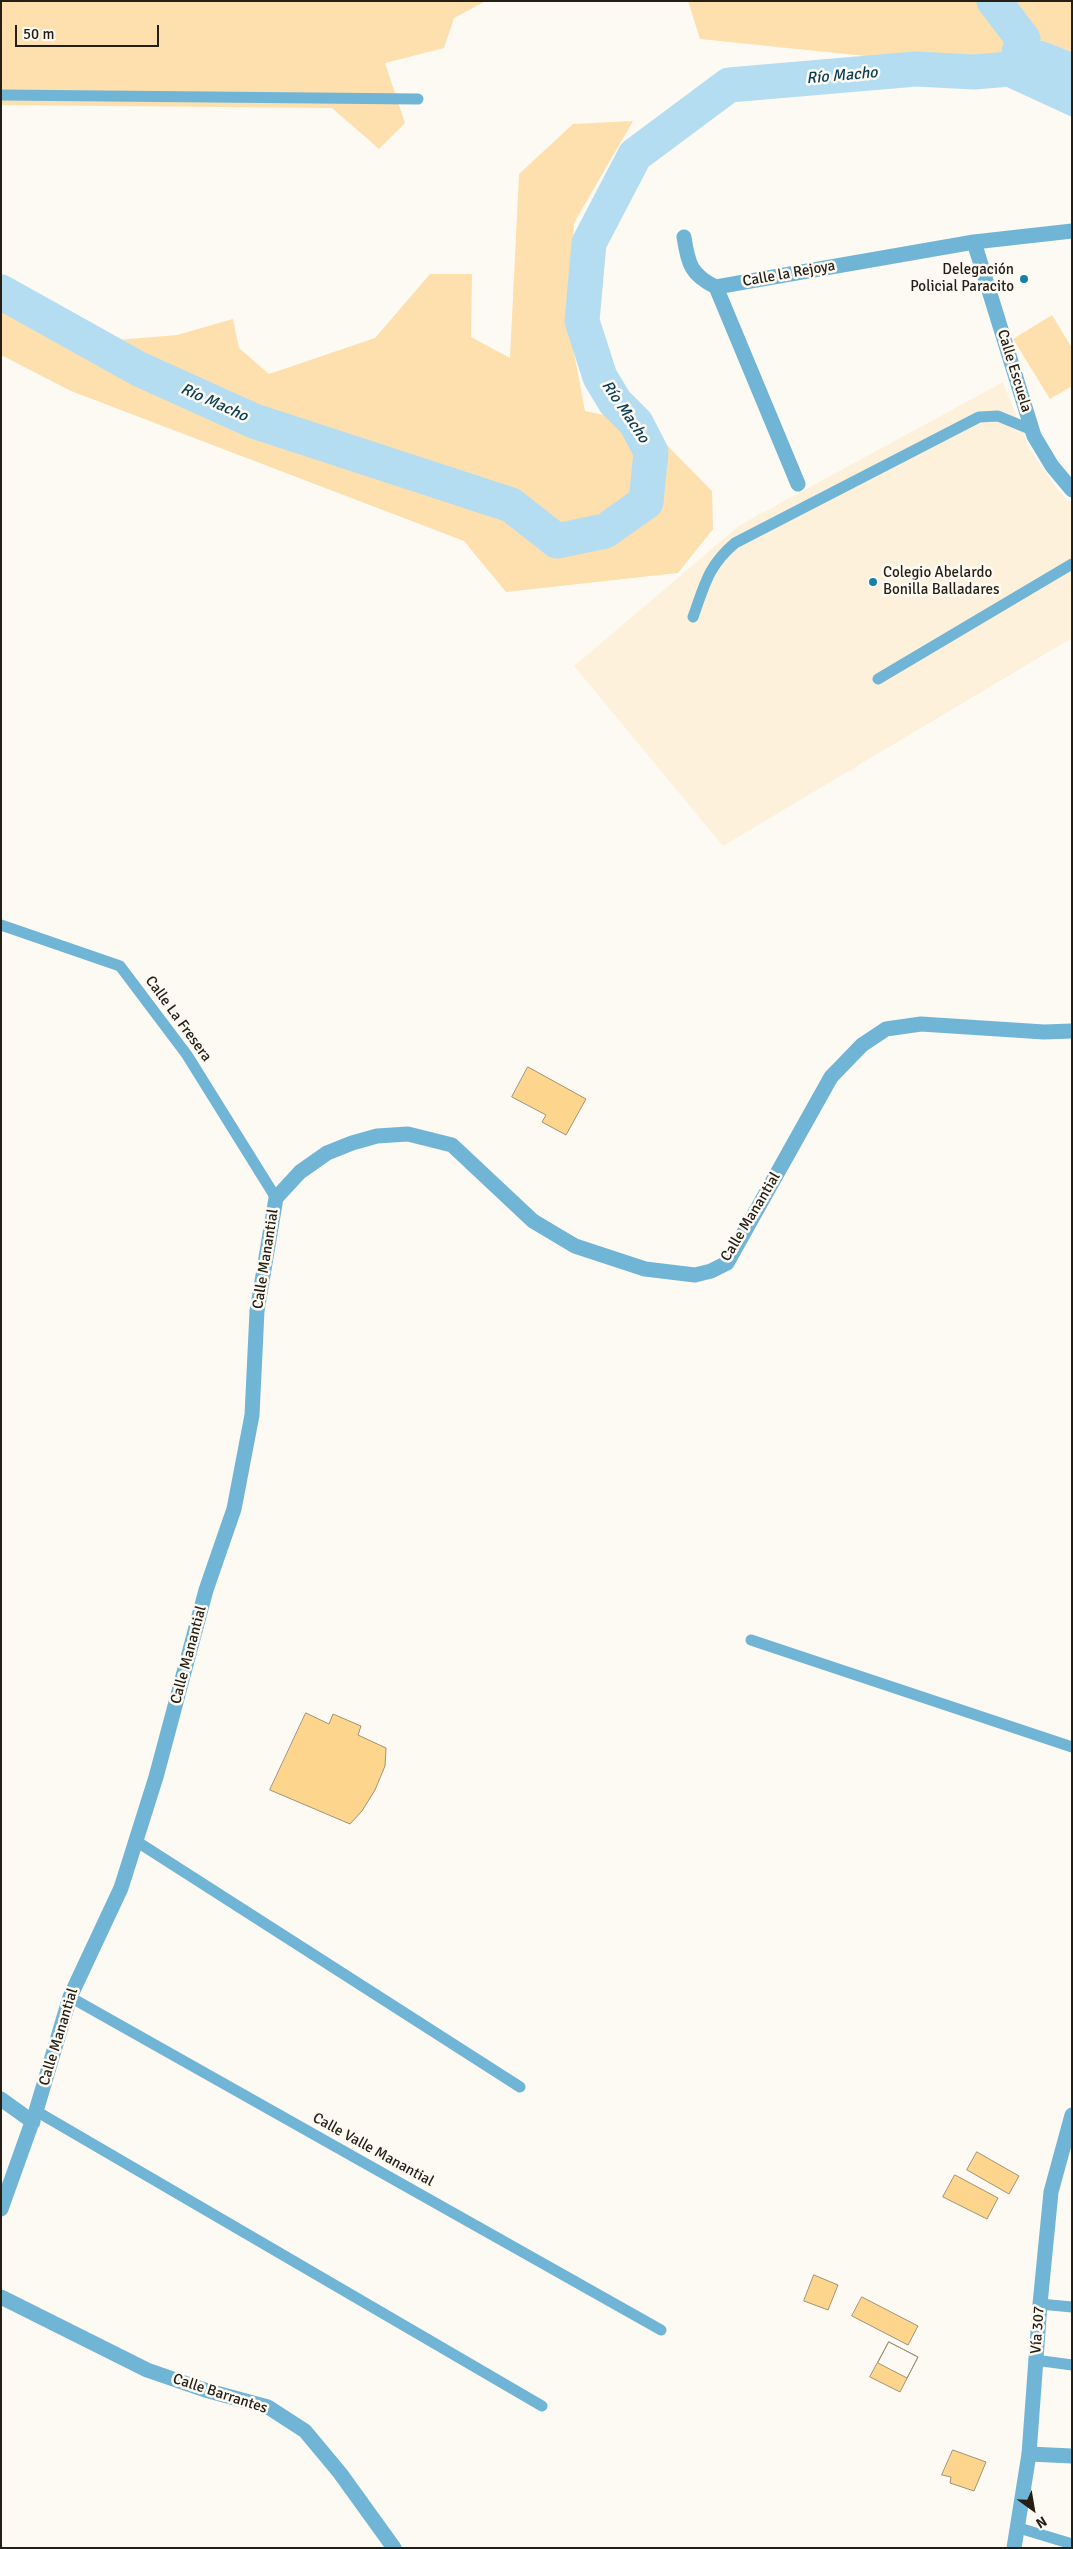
<!DOCTYPE html>
<meta charset="utf-8">
<style>
body{margin:0}
#map{position:relative;width:1073px;height:2549px;overflow:hidden;background:#fdfaf4;font-family:Signika,sans-serif}
canvas{display:block}
.frame{position:absolute;inset:0;border:2px solid #241e14;pointer-events:none}
.north{position:absolute;left:1008px;top:2484px;width:50px;height:50px;-webkit-text-stroke:4px #fdfaf4;paint-order:stroke;rotate:148deg;font-size:14px;font-weight:700;line-height:20px;text-align:center;color:#241e14}
.north::after{content:'';display:block;margin:auto;width:18px;height:22px;background:#241e14;clip-path:polygon(50% 0,100% 100%,50% 72%,0 100%)}
.scale{position:absolute;left:15px;top:25px;width:144px;height:22px;box-sizing:border-box;border:2px solid #241e14;border-top:0;padding-left:6px;font-size:15px;line-height:18px;white-space:nowrap;color:#241e14;-webkit-text-stroke:4px #fdfaf4;paint-order:stroke}
</style>
<div id="map">
<canvas width="1073" height="2549"></canvas>
<div class="frame"></div>
<div class="north">N</div>
<div class="scale">50 m</div>
</div>
<script>
const g = document.querySelector('canvas').getContext('2d');
g.lineJoin = 'round';
function fillPath(path, color) {
  g.fillStyle = color;
  g.fill(path, 'evenodd');
}
function stroke(path, color, width, dash) {
  g.strokeStyle = color;
  g.lineWidth = width;
  g.lineCap = dash ? 'butt' : 'round';
  g.setLineDash(dash || []);
  g.stroke(path);
}
function write(font, color, halo, rows, align = 'center') {
  g.font = font + ' Signika,sans-serif';
  g.lineWidth = 5;
  g.setLineDash([]);
  g.textBaseline = 'middle';
  g.strokeStyle = halo;
  g.fillStyle = color;
  for (const [text, x, y, turn = 0] of rows) {
    g.save();
    g.translate(x, y);
    g.rotate((+turn || 0) * Math.PI / 180);
    g.textAlign = isNaN(turn) ? turn : align;
    if (halo) g.strokeText(text, 0, 0);
    g.fillText(text, 0, 0);
    g.restore();
  }
}
const built = new Path2D(`
 M1003,382l26,66 29,42 14,14v134l-349,208 -149,-180 166,-141z`);
const green = new Path2D(`
 M1,1h485l-32,17 -10,30 -59,15 20,60 -26,26 -47,-41 -331,-3z
 M688,1h384v51l-28,-11 -21,-2 -4,13 11,14 -55,4 -51,-8 -224,-23z
 M633,121l-59,102 -5,103 16,85 47,10 32,21 48,49 1,38 -35,44 -172,19 -42,-51 -393,-150 -70,-36v-70l33,12 84,43 59,-5 56,-16 6,29 30,26 106,-36 55,-64h42l-1,63 39,21 9,-184 54,-50z
 M1052,315l20,33v38l-22,13 -37,-60z`);
const water = new Path2D(`
 M1023,39l21,2 28,11v65l-98,-45 60,-5 -15,-15z`);
const river = new Path2D(`
 M994,1l29,38 -4,13 53,44
 M1,292l138,77 115,52 257,84 46,36 48,-10 41,-29 5,-50 -15,-29 -21,-21 -15,-25 -18,-56 7,-78 46,-88 94,-70 187,-16 58,3 60,-5`);
const building = new Path2D(`
 M528,1067l58,32 -20,36 -24,-13 4,-7 -34,-18z
 M306,1713l23,11 4,-10 28,12 -3,9 28,13 -1,18 -10,24 -13,21 -12,13 -80,-34z
 M977,2152l42,24 -10,18 -42,-24z
 M955,2175l43,23 -11,21 -44,-22z
 M814,2275l24,10 -10,25 -24,-9z
 M862,2297l56,29 -10,19 -56,-29z
 M889,2342l29,15 -11,21 -29,-15z
 M889,2342l29,15 -18,35 -30,-15z
 M953,2450l33,12 -12,29 -24,-8 1,-6 -9,-2z`);
const service = new Path2D(`
 M1,95l417,4
 M693,617c12,-33 15,-51 42,-74l244,-126 19,-1 34,14
 M878,679l194,-115
 M1,925l119,41 67,89 89,143
 M751,1640l321,107
 M136,1841l384,246
 M70,1997l591,333
 M36,2111l506,295
 M1040,2304l32,3
 M1035,2360l37,5
 M1019,2528l53,16`);
const minor = new Path2D(`
 M684,237c4,27 7,38 32,50
 M974,242l60,194 18,30 20,24
 M716,287l258,-45 98,-11
 M716,287l82,197
 M1,2099l32,23
 M1,2209l35,-98 34,-114 51,-109 35,-111 50,-187 28,-81 18,-94 5,-104 19,-113 24,-26 27,-19 25,-10 25,-7 31,-2 44,11 81,76 42,25 70,23 50,6 16,-4 16,-8 104,-186 31,-32 24,-16 35,-5 123,8 28,-1
 M1,2297l146,73 58,20 63,17 37,24 35,42 54,75
 M1029,2454l43,2`);
const tertiary = new Path2D(`
 M1014,2548l15,-94 11,-150 11,-112 21,-77`);
const markers = [
 [1024,279,5,"#1780a9"],
 [873,582,5,"#1780a9"]
];
const poiNames = [
 ["Delegación",1014,270],
 ["Policial Paracito",1014,287],
 ["Colegio Abelardo",883,573,"left"],
 ["Bonilla Balladares",883,590,"left"]
];
const streetNames = [
 ["Calle la Rejoya",789,274,-10],
 ["Calle Escuela",1014,371,73],
 ["Calle La Fresera",178,1019,54],
 ["Calle Manantial",751,1217,-59],
 ["Calle Manantial",266,1259,-81],
 ["Calle Manantial",189,1655,-75],
 ["Calle Manantial",59,2037,-73],
 ["Calle Valle Manantial",373,2150,29],
 ["Vía 307",1038,2330,-86],
 ["Calle Barrantes",220,2394,18]
];
const waterNames = [
 ["Río Macho",842,76,-5],
 ["Río Macho",214,403,24],
 ["Río Macho",625,412,56]
];
fillPath(built, '#fdf1db');
fillPath(green, '#fde0ad');
fillPath(water, '#b5ddf2');
stroke(river, '#b5ddf2', 35);
fillPath(building, '#fed58d');
stroke(building, '#a19276', 1);
stroke(service, '#71b5d6', 11);
stroke(minor, '#71b5d6', 15);
stroke(tertiary, '#71b5d6', 15);
for (const [x, y, r, color] of markers) {
  const dot = new Path2D();
  dot.arc(x, y, r, 0, 2 * Math.PI);
  g.fillStyle = color;
  g.fill(dot);
  stroke(dot, '#fdfaf4', 2);
}
write('15px', '#241e14', '#fdfaf4', poiNames, 'right');
write('15px', '#241e14', '#fdfaf4', streetNames);
write('italic 16px', '#0a3d52', '#fdfaf4', waterNames);
</script>
